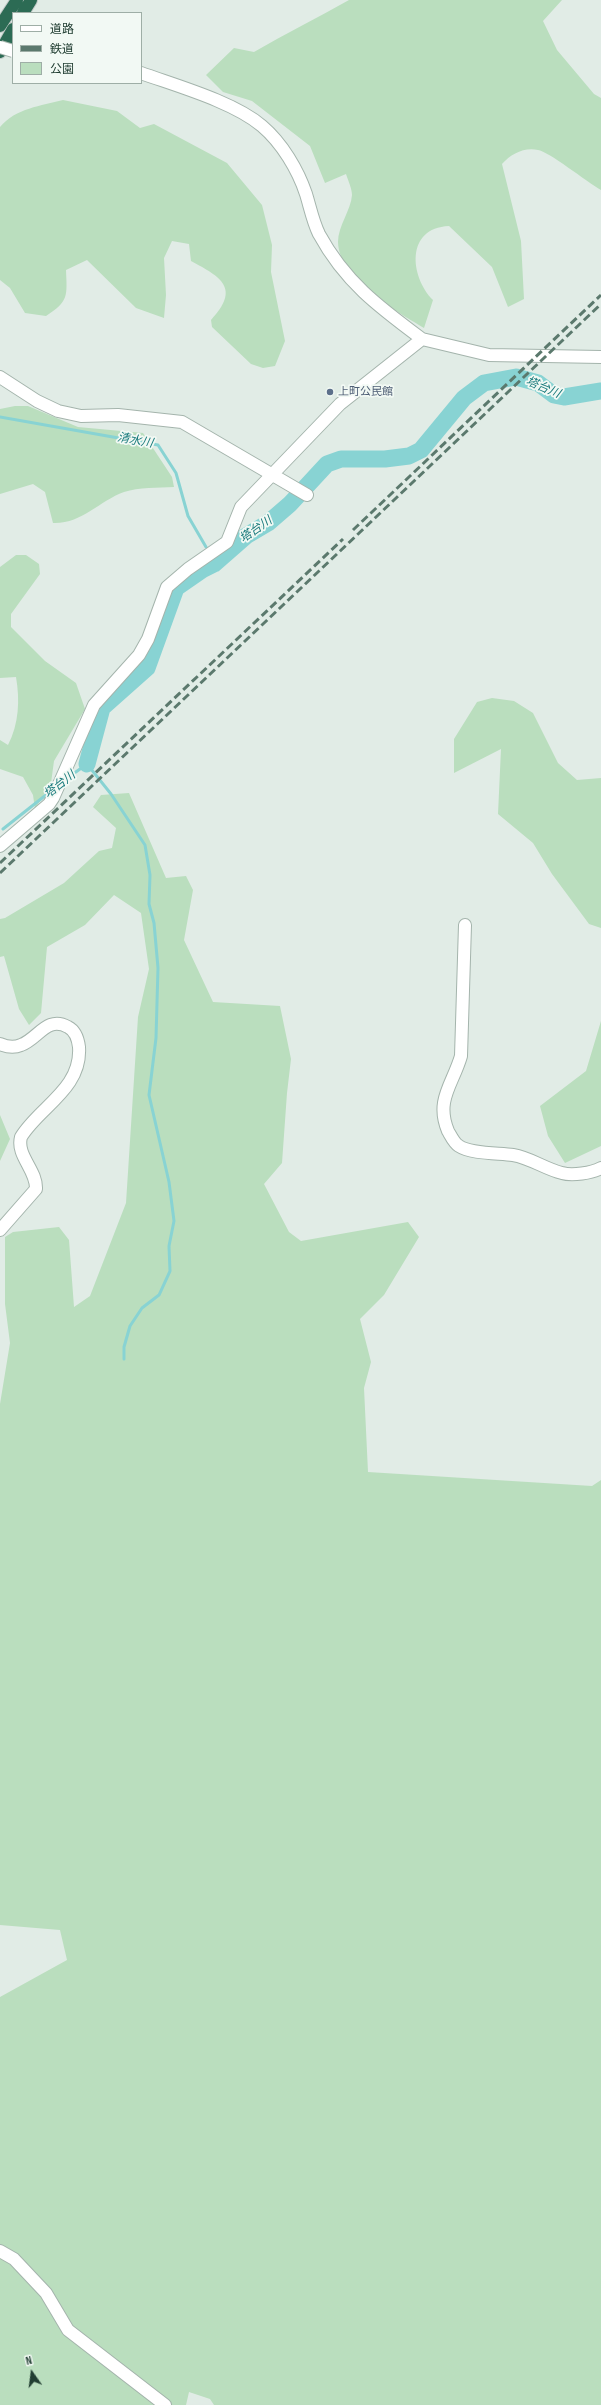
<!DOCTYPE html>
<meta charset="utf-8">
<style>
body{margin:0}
#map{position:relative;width:601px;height:2405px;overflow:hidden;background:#e1ece6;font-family:"Sofia Sans Condensed","Noto Sans JP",sans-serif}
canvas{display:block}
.legend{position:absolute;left:12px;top:12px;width:130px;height:72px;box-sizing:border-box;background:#f2f9f4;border:1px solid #9eaea6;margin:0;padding:5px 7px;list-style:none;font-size:12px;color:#213e32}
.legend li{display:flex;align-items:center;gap:8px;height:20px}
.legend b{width:20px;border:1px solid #9eaea6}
.north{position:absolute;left:12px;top:2353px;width:40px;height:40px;-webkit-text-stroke:3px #f2f9f4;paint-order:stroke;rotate:346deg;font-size:11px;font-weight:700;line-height:16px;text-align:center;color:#213e32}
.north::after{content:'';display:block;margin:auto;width:14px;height:18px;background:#213e32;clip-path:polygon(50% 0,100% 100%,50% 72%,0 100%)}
</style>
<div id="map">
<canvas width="601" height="2405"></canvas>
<ul class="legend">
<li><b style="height:5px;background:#fff"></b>道路</li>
<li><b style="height:5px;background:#5b796d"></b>鉄道</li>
<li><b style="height:11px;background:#badebe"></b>公園</li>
</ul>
<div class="north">N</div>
</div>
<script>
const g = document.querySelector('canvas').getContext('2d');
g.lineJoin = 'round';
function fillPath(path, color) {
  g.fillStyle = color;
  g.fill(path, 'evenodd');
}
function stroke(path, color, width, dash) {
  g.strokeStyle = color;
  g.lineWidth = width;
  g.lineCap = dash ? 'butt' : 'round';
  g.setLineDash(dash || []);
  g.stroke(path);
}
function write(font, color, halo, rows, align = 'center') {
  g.font = font + ' "Sofia Sans Condensed","Noto Sans JP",sans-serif';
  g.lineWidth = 3.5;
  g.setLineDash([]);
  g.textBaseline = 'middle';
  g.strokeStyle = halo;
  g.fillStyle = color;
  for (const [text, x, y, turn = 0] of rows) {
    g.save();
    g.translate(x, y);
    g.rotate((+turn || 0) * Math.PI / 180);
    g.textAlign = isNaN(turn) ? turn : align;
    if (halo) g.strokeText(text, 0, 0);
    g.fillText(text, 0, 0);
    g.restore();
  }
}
const green = new Path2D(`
 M349,0h213l-19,21 14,29 37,44 7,4v92c-14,-8 -53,-39 -63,-40 -14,-3 -27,4 -36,14l19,77 3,58 -16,8 -16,-40 -43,-41c-44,2 -39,51 -16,74l-9,28c-29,-18 -85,-48 -86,-86 0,-16 13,-32 14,-47 0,-6 -4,-15 -6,-21l-21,9 -15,-37 -58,-45 -29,-9 -17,-17 28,-27 20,4c31,-18 63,-34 95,-52z
 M63,100l54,11 23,17 14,-4 73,39 35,42 10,40 -1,27 14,69 -10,25 -12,2 -12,-4 -39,-37 -1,-7c30,-32 10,-43 -20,-59l-2,-17 -17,-3 -8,17 2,37 -2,23 -28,-10 -49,-48 -21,10c1,26 3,31 -20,46l-21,-3 -15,-25 -10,-8v-153c16,-19 41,-21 63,-27z
 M15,406h13l50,21 65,6 29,44 2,10c-16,1 -35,0 -50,5 -25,9 -42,32 -71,31l-8,-31 -12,-8 -33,10v-85z
 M16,555h10l13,9 1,10 -29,40v13l34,34 31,22 9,26 -31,52 -3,22 -16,26 -2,-14 -10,-18 -23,-8v-29l8,5c11,-21 12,-45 8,-68l-16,1v-111z
 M492,698l22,3 19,12 25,50 19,17 24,-2v150l-12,-4 -37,-50 -19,-31 -35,-29 3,-65 -47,24v-34l23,-37z
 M129,793l37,85 20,-2 7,14 -9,50 29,62 67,4 11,53 -4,34 -5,70 -18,21 25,48 12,9 107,-19 11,15 -35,58 -24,24 11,43 -7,26 4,84 224,14 9,-6v925h-387l-4,-6 -21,-7 -3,13h-186v-408l67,-37 -7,-30 -60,-5v-521l10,-61 -5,-39v-67l8,-5 46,-5 10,13 5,67 16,-11 36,-93 12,-186 11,-48 -8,-56 -27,-18 -29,30 -38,22 -6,66 -12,12 -10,-16 -15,-53 -4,1v-38l5,-1 59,-35 35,-32 13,-3 4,-20 -23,-21 8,-12z
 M601,1021v125l-36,17 -17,-27 -8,-30 46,-35z
 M0,1115l10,24 -10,22z`);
const stream = new Path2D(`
 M0,417l158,28 18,28 12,43 18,31
 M212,559l2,5
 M66,779l21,-15 24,30 34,51 5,30 -1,29 5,19 4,45 -2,70 -7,57 20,87 5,39 -5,25 1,25 -11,24 -17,13 -12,18 -6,21v12
 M3,829l48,-38`);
const river = new Path2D(`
 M87,764l15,-56 45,-40 29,-80 26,-18 12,-6 32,-28 22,-13 22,-19 37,-40 14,-5h44l24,-3 12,-6 43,-52 20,-15 32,-6 22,6 16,12 10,2 37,-6`);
const minor = new Path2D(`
 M141,73c36,13 93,29 121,53 20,17 36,44 44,68 4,13 7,28 13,40 26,48 60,73 103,105
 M0,377l37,24 21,10 23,5 37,-1 64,7 125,73
 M0,846l49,-42 4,-6 41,-93 45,-50 9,-16 19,-52 21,-18 39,-27 14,-35 99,-103 82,-65 67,16 112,2
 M465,925l-4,131c-8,28 -26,44 -13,75 3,5 6,12 11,15 12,8 40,7 54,9 18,3 32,14 49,18 10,3 30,0 39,-5
 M0,1044c7,3 14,4 21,1 17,-6 26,-30 47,-18 8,4 10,12 11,20 3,42 -40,60 -58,90 -5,19 16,33 15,52l-36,41
 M0,2251l14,8 32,34 22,37 97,75`);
const highway = new Path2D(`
 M23,13l8,-13
 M0,26l17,-26
 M0,52l13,-23`);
const rail = new Path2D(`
 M353,530l248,-235
 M0,863l343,-324
 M0,873l601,-569`);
const minorBridge = new Path2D(`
 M0,47l13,4`);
const markers = [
 [330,392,4,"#5c6f8a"]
];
const serviceNames = [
 ["上町公民館",338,392]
];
const waterNames = [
 ["塔台川",543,388,23],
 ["清水川",135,441,10],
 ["塔台川",256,530,-35],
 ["塔台川",60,785,-38]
];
fillPath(green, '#badebe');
stroke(stream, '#88d3d3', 3);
stroke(river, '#88d3d3', 17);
stroke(minor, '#a4b4ac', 14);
stroke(highway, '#c1c9c6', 14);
stroke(minor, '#fff', 12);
stroke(highway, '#2c6b54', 12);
stroke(rail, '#5b796d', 3, [8, 4]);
stroke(minorBridge, '#a4b4ac', 14, []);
stroke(minorBridge, '#fff', 12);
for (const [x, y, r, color] of markers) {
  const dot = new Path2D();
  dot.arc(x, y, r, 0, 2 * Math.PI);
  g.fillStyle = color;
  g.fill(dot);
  stroke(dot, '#f2f9f4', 1.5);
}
write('11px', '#4e5e75', '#f2f9f4', serviceNames, 'left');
write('italic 12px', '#197a7c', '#f2f9f4', waterNames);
</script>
